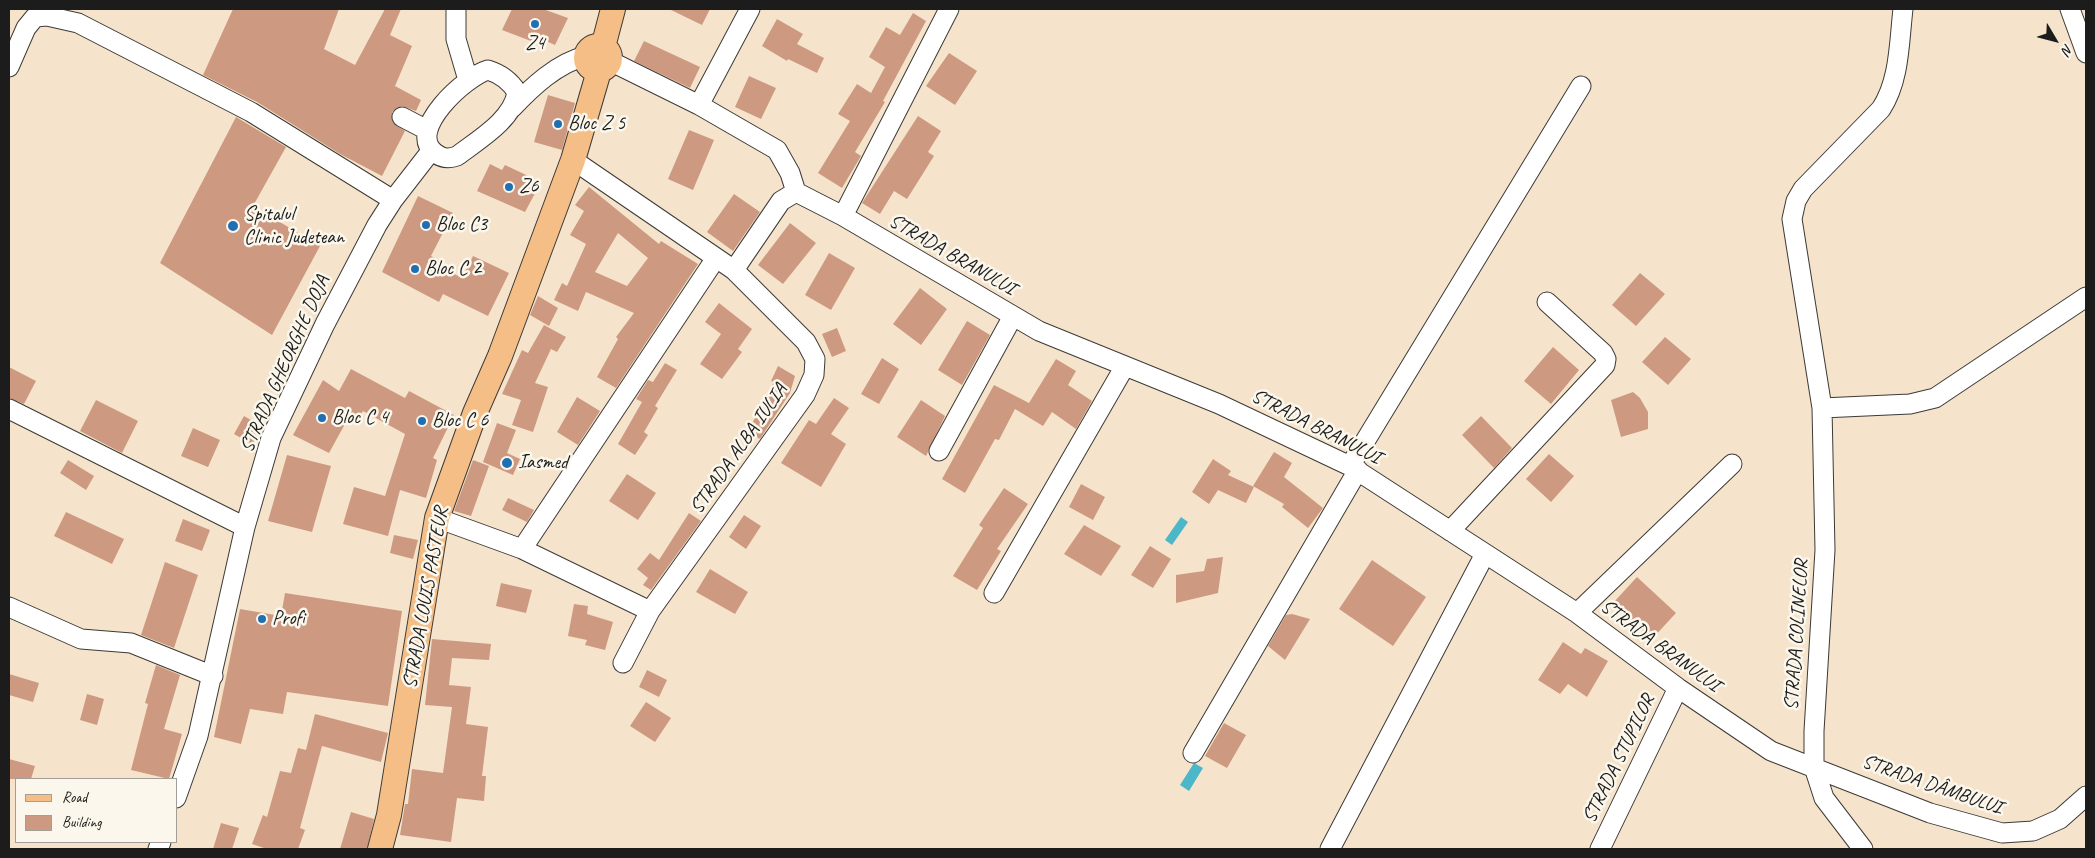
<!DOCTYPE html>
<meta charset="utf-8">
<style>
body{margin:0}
#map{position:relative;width:2095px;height:858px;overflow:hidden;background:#f5e4cb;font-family:Caveat,sans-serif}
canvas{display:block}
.frame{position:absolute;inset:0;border:10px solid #1c1c1c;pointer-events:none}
.legend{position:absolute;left:15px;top:778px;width:162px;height:65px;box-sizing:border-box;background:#fbf7ec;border:1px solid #a29f99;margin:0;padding:6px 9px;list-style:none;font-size:15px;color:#1c1c1c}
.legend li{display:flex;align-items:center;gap:10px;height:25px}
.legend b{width:25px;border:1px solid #a29f99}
.north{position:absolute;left:2030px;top:15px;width:50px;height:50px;-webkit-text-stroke:4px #fbf7ec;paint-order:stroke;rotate:127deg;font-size:14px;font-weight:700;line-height:20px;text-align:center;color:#1c1c1c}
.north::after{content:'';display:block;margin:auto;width:18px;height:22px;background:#1c1c1c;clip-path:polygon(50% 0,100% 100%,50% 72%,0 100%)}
</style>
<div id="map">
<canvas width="2095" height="858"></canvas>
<div class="frame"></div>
<ul class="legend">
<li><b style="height:6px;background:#f6be87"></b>Road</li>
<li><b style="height:14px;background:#cd9a81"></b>Building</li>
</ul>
<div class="north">N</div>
</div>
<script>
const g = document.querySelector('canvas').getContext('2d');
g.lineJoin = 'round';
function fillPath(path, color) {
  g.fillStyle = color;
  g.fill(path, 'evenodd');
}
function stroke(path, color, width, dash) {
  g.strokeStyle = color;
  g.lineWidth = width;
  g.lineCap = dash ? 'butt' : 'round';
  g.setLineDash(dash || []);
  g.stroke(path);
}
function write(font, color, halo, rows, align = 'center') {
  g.font = font + ' Caveat,sans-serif';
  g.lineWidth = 5;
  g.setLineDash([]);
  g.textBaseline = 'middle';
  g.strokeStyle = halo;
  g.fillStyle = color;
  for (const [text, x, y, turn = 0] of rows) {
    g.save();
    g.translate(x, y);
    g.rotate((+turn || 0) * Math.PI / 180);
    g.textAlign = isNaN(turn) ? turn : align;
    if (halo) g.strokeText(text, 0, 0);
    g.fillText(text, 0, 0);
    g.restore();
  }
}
const water = new Path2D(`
 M1181,517l7,5 -16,23 -7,-5z
 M1194,763l9,5 -14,23 -9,-6z`);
const building = new Path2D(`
 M233,9h106l-15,40 31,16 30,-56h16l-11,26 22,11 -17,40 26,14 -5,11 -14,-5 -10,6 1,11 12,8 -23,45 -42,-22 -83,-52 -54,-27z
 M512,9h31l25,9 -13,27 -9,-4 -2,5 -42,-16z
 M669,9h41l-8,16z
 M913,13l13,8 -43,80 2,1 -30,50 6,4 -19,32 -24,-15 32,-52 -12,-7 19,-30 14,9 14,-26 -16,-10 17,-30 14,8z
 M777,19l26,15 -6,10 27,14 -7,15 -29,-14 -1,2 -25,-15z
 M644,41l56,26 -10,21 -56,-27z
 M949,53l28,18 -22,34 -29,-19z
 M749,76l27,12 -15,31 -26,-12z
 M548,95l27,8 -13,47 -28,-8z
 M918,116l23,15 -13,21 6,4 -27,43 -13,-8 -14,23 -18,-11z
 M236,117l50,30 -33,59 67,40 -48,89 -112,-72z
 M689,130l25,10 -21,50 -25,-11z
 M490,164l12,6 3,-5 36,17 -16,30 -48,-21z
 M589,187l70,57 2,-3 37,23 -82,124 -19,-11 21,-38 -2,-2 18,-24 -48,-21 -8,19 -24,-11 8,-17 5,3 19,-42 -16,-9 14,-24 -9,-6zM618,233l30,25 -21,28 -32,-14z
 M734,194l26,18 -27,39 -26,-19z
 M418,196l35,17 -22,43 12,6 -2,5 21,11 11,-22 36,17 -21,43 -45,-22 -4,8 -57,-30z
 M790,223l26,20 -33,41 -25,-19z
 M829,253l26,15 -24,42 -26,-15z
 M1640,273l25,21 -29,32 -24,-21z
 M920,288l27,21 -26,36 -28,-21z
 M538,296l20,12 -9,18 -19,-11z
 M719,303l33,26 -14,20 4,3 -20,27 -22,-15 21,-30 -16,-12z
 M967,321l23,14 -28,50 -24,-15z
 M544,325l22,12 -9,15 -6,-3 -16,34 13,4 -15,45 -21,-7 9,-25 -19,-6 20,-44 6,3z
 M837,328l9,23 -14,6 -10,-23z
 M1665,337l26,22 -23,26 -26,-23z
 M1553,347l26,23 -28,34 -27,-23z
 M882,358l17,11 -20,35 -18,-10z
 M1056,359l20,12 -8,14 24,16 -16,28 -24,-17 -9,14 -28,-17 -16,31 -4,-1 -30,54 -23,-14 52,-94 35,18z
 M665,363l12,7 -22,36 3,2 -14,24 4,3 -13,20 -17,-11 24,-42 -6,-3 12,-19 5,2z
 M778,366l17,10 -5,17 -30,46 -12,-8 26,-49 -3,-1z
 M9,367l27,14 -12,23 -15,-6z
 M351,369l54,29 4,-7 45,24 -21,43 4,2 -11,38 -26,-8 -12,46 -45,-12 11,-37 31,9 20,-62 -42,-23 -4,6 -8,-4 -22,40 -36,-18 30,-55 16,11z
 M1633,392l7,6 8,14v17l-27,8 -10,-37z
 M577,397l23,14 -22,34 -21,-13z
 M834,398l15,10 -18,26 15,10 -25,43 -40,-24 28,-43 7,4z
 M96,400l42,21 -16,32 -42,-22z
 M921,400l24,16 -19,40 -29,-19z
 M244,416l19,11 -10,18 -19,-11z
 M1481,416l31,32 -18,20 -32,-33z
 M497,423l19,7 -9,23 13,6 -7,16 -30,-13z
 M193,428l27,12 -12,27 -27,-11z
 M1274,452l18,11 -8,14 39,31 -15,20 -26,-21 2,-3 -31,-18z
 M1549,454l25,22 -23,26 -25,-23z
 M287,455l44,11 -19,66 -44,-11z
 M1213,459l18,12 -3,4 26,12 -8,16 -28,-13 -9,14 -17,-12z
 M68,460l26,16 -8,14 -26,-17z
 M473,460l16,6 -18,50 -17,-5z
 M627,474l29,19 -18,27 -29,-19z
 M1081,484l24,13 -12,23 -24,-13z
 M1004,488l24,16 -31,45 4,2 -24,39 -24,-14 30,-48 -4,-3z
 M508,498l26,12 -7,12 -25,-12z
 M66,512l58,27 -12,25 -58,-28z
 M689,513l12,8 -50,69 -8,-5 5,-7 -11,-9 13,-16 9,7z
 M744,515l17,11 -15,23 -17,-12z
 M183,519l27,11 -8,21 -27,-10z
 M1084,525l37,21 -20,30 -37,-22z
 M394,535l24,5 -5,19 -23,-6z
 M1150,546l21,13 -18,29 -22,-13z
 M1223,557l-5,36 -42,10v-28l28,-4 3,-12z
 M1372,560l54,37 -33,49 -54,-37z
 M165,562l33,13 -24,73 -33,-13z
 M710,569l38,23 -13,22 -39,-22z
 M1637,577l39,36 -24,26 -39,-36z
 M501,583l31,7 -6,23 -30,-7z
 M285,593l117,18 -14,95 -101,-14 -4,22 -33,-5 -9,35 -27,-7 26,-128 41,7z
 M574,604l14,2 -1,8 26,8 -8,28 -20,-5 2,-5 -19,-4z
 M1292,614l18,5 -25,41 -17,-14 18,-31z
 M432,639l59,5 -2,16 -37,-2 -3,27 22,2 -5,37 22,3 -6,49h4l-2,25 -27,-3 -6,44 -51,-7 5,-31h3l4,-35 31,4 9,-66 -27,-2z
 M1563,642l18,12 4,-6 23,13 -21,36 -19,-13 -8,10 -22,-14z
 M156,665l24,10 -16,54 18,5 -13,45 -38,-9 17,-66 -3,-1z
 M647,670l20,10 -8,17 -20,-10z
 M9,674l30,9 -6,19 -24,-7z
 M87,694l17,5 -7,26 -17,-5z
 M646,702l25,16 -16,24 -25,-16z
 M315,714l73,19 -7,29 -59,-16 -22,82 5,2 -7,19h-31l-15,-5 11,-29 4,2 13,-46 11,2 7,-25 8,2z
 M1224,723l22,12 -19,33 -22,-12z
 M9,759l26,7 -4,13h-22z
 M351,812l23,7 -7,30h-27z
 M221,823l18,5 -7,21h-19z`);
const minor = new Path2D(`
 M456,9v30l12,41
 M2070,9l16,44
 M610,61l89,44 78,45 13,23 6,19
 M9,67l17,-39 9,-11 12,-1 31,7 173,89 142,88
 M488,70c13,4 22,11 29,22 -4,28 -39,48 -60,64 -8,3 -14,3 -22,-3 -30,-22 31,-77 53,-83z
 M699,105l51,-96
 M512,108c20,-21 45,-45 74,-52
 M402,117l25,13
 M573,160l161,110 72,72 9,17 -1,16 -9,20 -155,216 -27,52
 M843,216l106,-207
 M734,270l47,-69 15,-9 47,24 196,115 180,73 131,62 227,147 101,75 93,63 159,62 72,20 31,-2 27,-12 26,-23
 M1822,408l88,-4 25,-6 151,-101
 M9,409l236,118
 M939,451l74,-135
 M1350,466l231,-380
 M437,518l85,31 128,62
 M1450,531l155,-166 1,-6 -3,-6 -56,-51
 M522,549l194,-291
 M994,593l131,-227
 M9,607l72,32 50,4 82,33
 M1577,613l155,-149
 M1193,753l165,-283
 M176,798l22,-62 47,-209 26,-89 54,-114 52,-99 16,-25 38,-49
 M158,849l3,-7
 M1330,849l155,-295
 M1600,849l78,-161
 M1863,849l-39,-51 -10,-31v-36l11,-181 -3,-142 -30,-189 4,-18 7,-12 78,-80c19,-29 18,-67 22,-100`);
const major = new Path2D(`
 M586 58a12 12 0 1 1 24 0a12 12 0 1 1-24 0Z
 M603,47l10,-38
 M380,849l9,-34 48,-297 38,-105 25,-57 73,-196 26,-89`);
const markers = [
 [535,24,5,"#1f6fb2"],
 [558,124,5,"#1f6fb2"],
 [509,187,5,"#1f6fb2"],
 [426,225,5,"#1f6fb2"],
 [233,226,6,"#1f6fb2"],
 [415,269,5,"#1f6fb2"],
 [322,418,5,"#1f6fb2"],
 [422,421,5,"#1f6fb2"],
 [507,463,6,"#1f6fb2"],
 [262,619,5,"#1f6fb2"]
];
const poiNames = [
 ["Z4",535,44,"center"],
 ["Bloc Z 5",568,124],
 ["Z6",519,187],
 ["Spitalul",244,215],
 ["Clinic Judetean",244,238],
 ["Bloc C3",436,225],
 ["Bloc C 2",425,269],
 ["Bloc C 4",332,418],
 ["Bloc C 6",432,421],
 ["Iasmed",518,463],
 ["Profi",272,619]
];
const streetNames = [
 ["STRADA BRANULUI",952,255,30],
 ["STRADA GHEORGHE DOJA",285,364,-66],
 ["STRADA BRANULUI",1316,427,27],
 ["STRADA ALBA IULIA",739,449,-55],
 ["STRADA LOUIS PASTEUR",426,598,-80],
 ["STRADA COLINELOR",1797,635,-86],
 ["STRADA BRANULUI",1660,646,36],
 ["STRADA STUPILOR",1619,759,-64],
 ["STRADA DÂMBULUI",1932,785,19]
];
fillPath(water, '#4bb7c8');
fillPath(building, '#cd9a81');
stroke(minor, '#3d3a36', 21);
stroke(major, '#3d3a36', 26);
stroke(minor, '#fff', 19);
stroke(major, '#f6be87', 24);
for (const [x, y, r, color] of markers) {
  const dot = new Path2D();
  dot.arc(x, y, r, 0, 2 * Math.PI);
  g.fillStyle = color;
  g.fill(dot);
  stroke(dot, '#fbf7ec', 2);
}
write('20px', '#1c1c1c', '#fbf7ec', poiNames, 'left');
write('20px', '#1c1c1c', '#fbf7ec', streetNames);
</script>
